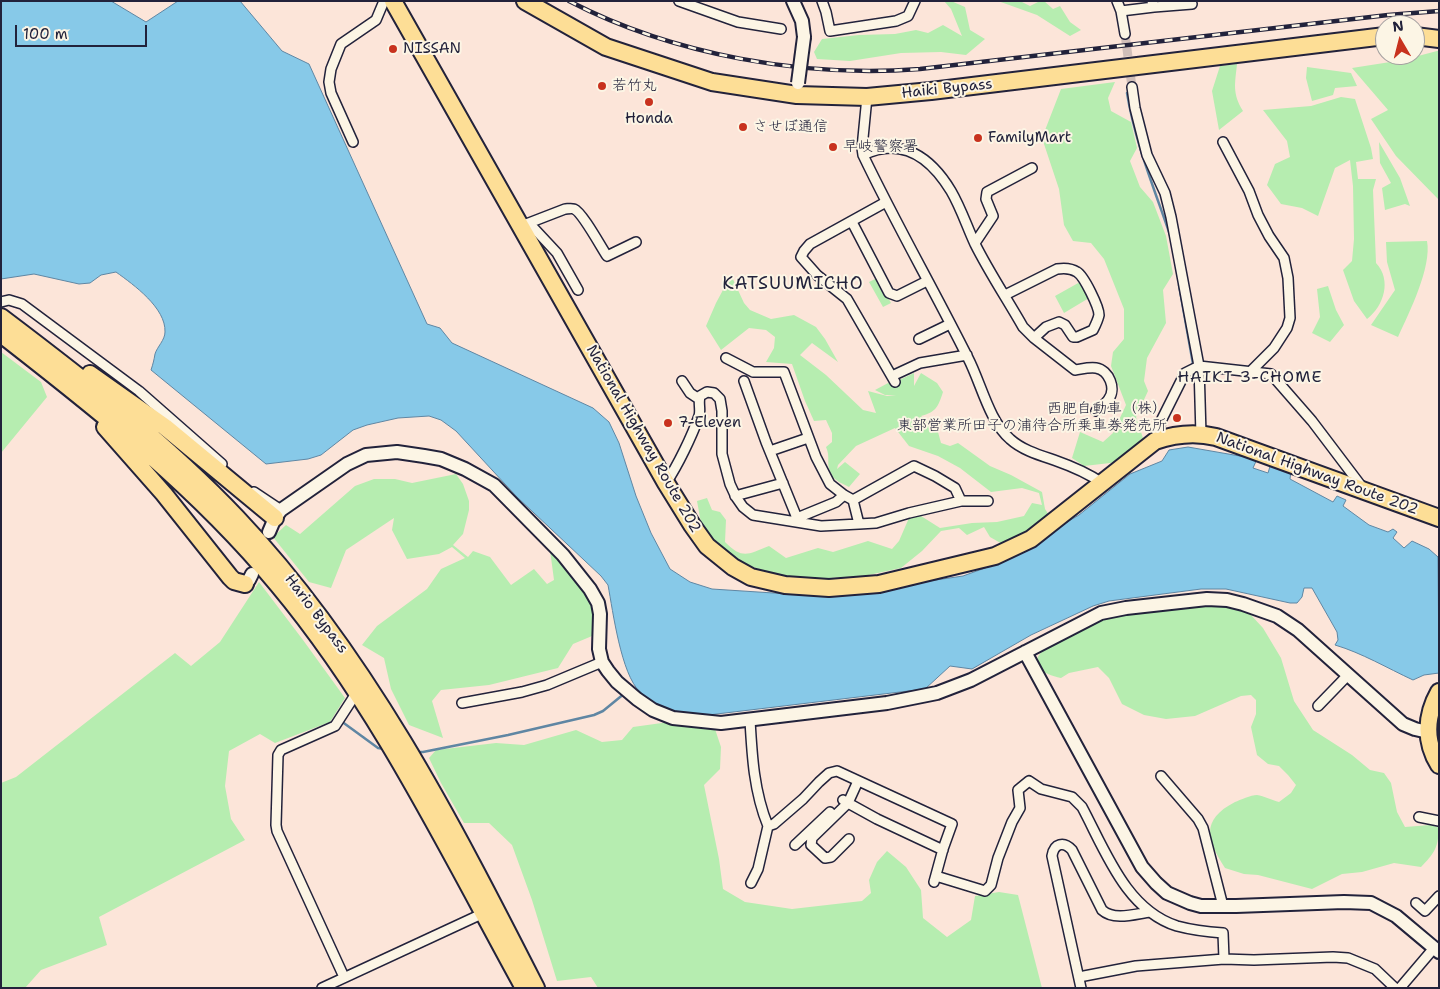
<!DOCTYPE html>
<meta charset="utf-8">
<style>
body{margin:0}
#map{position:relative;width:1440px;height:989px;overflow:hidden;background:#fce5d9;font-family:"Shantell Sans",sans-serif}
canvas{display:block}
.frame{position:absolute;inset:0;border:2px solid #22223b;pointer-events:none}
.north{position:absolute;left:1375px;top:15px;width:50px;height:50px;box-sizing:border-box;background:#fcf5e5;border:1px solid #a5a1a1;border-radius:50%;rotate:352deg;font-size:14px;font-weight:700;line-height:20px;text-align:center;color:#22223b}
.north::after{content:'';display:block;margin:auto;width:18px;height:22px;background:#c8321e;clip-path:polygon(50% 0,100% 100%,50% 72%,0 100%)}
.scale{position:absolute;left:15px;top:25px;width:132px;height:22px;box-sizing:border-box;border:2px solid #22223b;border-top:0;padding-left:6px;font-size:15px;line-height:18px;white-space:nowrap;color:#22223b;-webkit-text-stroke:4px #fcf5e5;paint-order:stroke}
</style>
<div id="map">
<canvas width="1440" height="989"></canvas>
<div class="frame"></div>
<div class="north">N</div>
<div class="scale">100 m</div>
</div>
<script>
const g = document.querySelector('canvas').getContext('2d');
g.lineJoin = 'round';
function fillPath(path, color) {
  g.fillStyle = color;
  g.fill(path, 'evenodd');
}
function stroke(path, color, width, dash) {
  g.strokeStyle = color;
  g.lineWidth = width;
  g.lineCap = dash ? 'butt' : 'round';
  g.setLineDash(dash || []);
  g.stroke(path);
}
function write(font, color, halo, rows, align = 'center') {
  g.font = font + ' "Shantell Sans","Klee One",sans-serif';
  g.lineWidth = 4;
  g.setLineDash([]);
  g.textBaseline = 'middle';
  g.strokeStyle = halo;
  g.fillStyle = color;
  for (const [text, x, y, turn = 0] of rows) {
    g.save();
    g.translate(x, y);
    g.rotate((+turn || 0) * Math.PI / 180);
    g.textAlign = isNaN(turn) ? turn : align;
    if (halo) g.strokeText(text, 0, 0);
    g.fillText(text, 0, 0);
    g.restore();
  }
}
const green = new Path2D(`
 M944,1h7l14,6 5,23 15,9 -19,16 -25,-3 -40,1 -51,8 -33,-2 -3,-7 8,-13 37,-4 36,-1 21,-4 12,3 15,-8 19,11 -11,-27z
 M998,1h22l10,5 10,-5h4l9,8 7,-3 10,16 11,8 -11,6 -33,-21z
 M1437,51h2v149l-43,-44 -25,-37 17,-9 -36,-42 51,-8z
 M1237,64c-2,20 -5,29 6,47l-24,19 -7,-39 8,-25z
 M1307,67l44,6 6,13 -22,2 -2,7 -21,6 -6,-23z
 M1115,82l-7,16 3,13 20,11 6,26 -7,13 10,26 13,15 13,34 7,38 -10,16 3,33 -19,35 -3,23 4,10 -12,26 7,21 -24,24 -35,4 -12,-8 8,-26 23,10 10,-9 13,-28 -15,-39 2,-14 11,-13v-30l-20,-50 -13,-16 -18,-2 -9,-16 -5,-36 -17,-51 19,-49z
 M1341,97l14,2 16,49 2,11 -17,3 2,17h18l-3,11 3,73c16,17 8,43 -9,56l-13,-18 -11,-31 9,-9 2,-22 -1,-53 -3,-26 -15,8 -17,48 -16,-8 -21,-4 -14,-19 8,-21 15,-7 -3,-16 -24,-31 48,-4z
 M1379,142l21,36 10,28 -5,-2 -20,6 -3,-22 9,-5 -11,-20z
 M1427,241c5,26 -18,72 -29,96l-27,-12 24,-35 -8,-28 -1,-20z
 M731,275l13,28 6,7 21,9 23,-4 22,12 9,12 13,23 -26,-19 -12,12 26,20 37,35 13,3 -8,-22 19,5 9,-1h-11l-10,-5 15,-8 3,4 6,-3v-3l15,-7v13l7,-13 16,10 6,9c-5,15 -7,20 -22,24l17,16 3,11 9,3 8,-3 32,23 21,9 31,17 3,17 6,9 -14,12 -33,15 -14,-8 -6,-10 -17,8 -8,-7 -18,3 -19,20 -21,17 -37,8 -69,4 -46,-14 -15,-9 -22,-19 -11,-15 -4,-22 10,-3 5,12 8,2 6,8 -1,22c18,18 23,12 44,4l17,12 32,-10 15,4 35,-11 24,8 7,-8 10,-23 12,-2 19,12 32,-5 25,-1 27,-6 8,-13 10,2 -3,-12 -17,-5 -31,4 -31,-24 -22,-12 -29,-10 -14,-18 -39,18 -18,19 -1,4 8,-7 15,12 -11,13 -10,-5 -8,-6 1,-1c-7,-10 -1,-18 -6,-28l6,-5v-9l-6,-13 -12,1 -9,-20 -13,-37 -26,-2 8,-14 1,-11 -9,-7 -17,-2 -28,22 -15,-24 10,-23z
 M877,278l14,25 -8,4 -14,-25z
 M1080,282l9,16 -25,15 -9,-17z
 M1328,286l8,24 8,15 -14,17 -18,-9 8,-16 -3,-28z
 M1,352l40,30 6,15 -46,56z
 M456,474l7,10 6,17v9l-6,24 -10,11 15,12 5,-6 17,6 21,28 23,-16 13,15 7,-4 -4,-30c16,16 38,36 44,59 2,8 -1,19 -2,27l-19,8 -15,24 -69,17 -48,5 -9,11 11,37 -34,-13 -18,-36 -7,-31 -22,-13 15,-19 50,-37 14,-20 24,-11 -13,-11 -13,7 -32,5 -15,-29 2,-12 -48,32 -15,38 -22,-6 -36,-45 13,-12 14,9 55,-48 19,-7h21l17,4z
 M259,582l44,58 42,58 -15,24 -55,21 -15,-9 -31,17 -4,35 6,33 14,21 -146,77 8,28 -66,25 -16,18h-24v-205l15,-6 159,-124 16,13 29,-24z
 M1210,603l24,5 16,6 13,14 18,30 13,43 19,29 39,25 18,15 14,3 7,10 6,29 8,15 25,-2 8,2c2,19 -5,28 -17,40l-27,-4 -32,9 -20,2 -30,15 -54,-14 -14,-1 -19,-6c-18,-28 -25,-48 10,-66 5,-2 16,-7 22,-7 7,1 15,5 22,7l12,-9 5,-8 -8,-10 -9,-9 -11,-2 -11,-9 -6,-28 5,-13v-14l-5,-5 -10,1 -46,20 -29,3 -22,-4 -22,-11 -13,-26 -11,-11 -29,6 -8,5c-18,-4 -36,-13 -15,-30l59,-30z
 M669,722l46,7 6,18 -1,22 -16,16 15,74 4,30 22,13 47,7 70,-8 9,-8 -2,-13 8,-18 10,-11 19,16 15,23 2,28 24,19 24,-17 4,-24 24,-4 19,3 24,93h-444l-7,-11 -34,4 -25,-81 -20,-55 -23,-22h-25l-23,-40 -12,-25 7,-8 60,-7 28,2 52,-15 26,12 20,-2 11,-13z`);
const water = new Path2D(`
 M1,1h110l35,21 32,-21h62l42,50 27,13 118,260 13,4 12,15 141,65 16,14 10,21 17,53 15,37 19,36 20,13 22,7 92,6 36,-1 123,-18 33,-12 83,-49 51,-41 32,-13 7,-11 19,-3 69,12 -4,9 15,5 3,-10 20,8 -1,8 43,23 4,-6 9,4 -3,6 26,19 19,7 5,-3 4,3 -4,6 11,10 8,-7 17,8 9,8 1,116 -15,2 -11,5c-26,-12 -51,-27 -78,-35l3,-5 -1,-8 -25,-44h-8l-2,9 -5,6h-7l-64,-14h-25l-92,12 -16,5 -62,29 -59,34 -22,-3 -25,23 -225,27c-21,-3 -44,-8 -60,-24 -19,-18 -27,-80 -32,-107l-7,-9 -84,-79 -61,-66 -15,-11 -12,-4 -31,2 -31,7 -14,5 -32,25 -13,4 -42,5 -115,-94c2,-6 3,-10 4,-16 2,-7 10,-14 10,-22 1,-24 -31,-47 -49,-60l-15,3 -11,8 -11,1 -45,-10 -33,5z`);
const stream = new Path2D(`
 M1127,93c8,49 27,95 43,142
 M1179,285l14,79
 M341,721l37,27 6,1
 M417,752h6l85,-17 86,-20 9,-4 22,-18`);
const streetTunnel = new Path2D(`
 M1125,34l7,53`);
const street = new Path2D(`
 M679,1l59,21 43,7
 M822,1l4,11 4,19 66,-10 12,-5 7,-15
 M1117,1l4,10 4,23
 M1154,7l38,-3
 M1121,11l33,-4 -2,-6
 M1132,87l3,21 12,47 18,38 6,24 28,149 -14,7 -23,46 -7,22
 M867,97l-5,51 1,7c33,69 71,135 105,203 13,25 21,63 42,81 12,11 29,16 44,21 17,6 34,13 48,23
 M353,142l-22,-49 -2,-11 2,-13 10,-25 35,-24 8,-19
 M1223,142l26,49 9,24 11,21 15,22 4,20 2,40 -3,10 -13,20 -23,23
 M863,155c39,-19 68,3 88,36 10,17 16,36 24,53 14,28 32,55 48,83l11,11 41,32c7,-1 14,-3 21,-2 13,2 21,21 12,32 -3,4 -8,8 -12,11
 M886,202l-76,42 -6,7 -3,6 16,18 30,24 48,83
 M852,222l37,71 8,3 30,-15
 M529,223l28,30 21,37
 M521,226l44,-17c2,0 8,-1 9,0 8,3 27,38 33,47l29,-14
 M975,243l18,-27 -7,-17 1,-7 45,-24
 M1005,295l52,-26c6,-1 14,-1 20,3 7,4 22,35 22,43 -1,5 -4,11 -6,15l-16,7h-4l-8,-12 -6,-3 -13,5 -12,11
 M1,302l8,-2 13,4 117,87 83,73
 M919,339l31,-15
 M892,376l28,-13 47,-8
 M682,381l8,12 9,6
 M744,381l22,61 31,76
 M1201,435l-2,-69 72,8 41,47 50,66
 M770,451l38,-13
 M666,483c12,-18 26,-47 33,-67 2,-6 -1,-13 1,-20l7,-4 7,1 6,6 2,12v43l8,30 6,13 7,10 10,8 68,11 38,-2 -6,-24 -9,-5 -14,-11 -14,-27 -32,-85h-31l-27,-14
 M254,492l27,18
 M735,496l48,-13
 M853,500l61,-34 21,10 20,12 6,13 -52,12 -33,10 -17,1
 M961,501h27
 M795,521l2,-3 39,-16 8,-7
 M462,703l60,-11 25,-7 55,-23
 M1318,706l30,-31
 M750,720c2,36 4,72 18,106l6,-2 29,-25 16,-17 10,-9 8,-2 115,53 -9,25 -9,33
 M1161,776l37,43 5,9 20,78
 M843,800l5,3 10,-22
 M1419,817l20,4
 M849,839l-18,18 -6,1 -14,-13 1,-7 36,-35 29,16 66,31
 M795,845l35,-33
 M936,876l49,15 6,-6 7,-27 14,-36 8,-14 -2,-18 11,-9 12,8 31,8 10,10c23,43 44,103 95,119 15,4 31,6 46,7l1,26 30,1 79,-3 15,1 27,11 20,19
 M751,883l7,-14 10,-43
 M1416,903l9,8 14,-15
 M344,977l-67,-146 -1,-6 2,-70 3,-5 54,-24 22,-34
 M1079,977l57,-11 88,-7
 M322,988l164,-76
 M1081,988l-29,-132c2,-13 12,-15 20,-6l30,60c12,11 33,4 48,2
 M1400,988l34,-40`);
const secondary = new Path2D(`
 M793,1l9,20 2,16
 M269,532l6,-14 6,-8 66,-46 19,-9 31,-3 27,4 17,3 24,10 29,16 69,70 27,34 8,14 2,11 -1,35 3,13 6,9 9,11 20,17 16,11 20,8 48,5 166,-20 50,-10 34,-13 130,-67 25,-5 81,-9 20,1 16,4 34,12 21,14 105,94 12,5 13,3
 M245,584l4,-4 3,-6
 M1025,652l117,215 14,16 11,10 23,10 11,3h35l108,-4 27,1 25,13 43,36`);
const highway = new Path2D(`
 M393,1l273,482 26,42 15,21 26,21 18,10 34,8 44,3 50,-4 116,-28 36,-17 124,-98c20,-7 41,-9 61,-4l223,81
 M525,1l81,46 106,35 85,13 70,2 64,-6 454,-55
 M1415,36l24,3
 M1,317c82,62 165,126 236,201 128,135 215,305 299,470
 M1,334c99,77 197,154 277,251 101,121 170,265 246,403
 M90,374l75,53 110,91
 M105,427l59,67 66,83 4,4 11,3
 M1439,692c-13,23 -15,49 0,73`);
const rail = new Path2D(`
 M569,1c104,54 235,77 351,68l468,-54 51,-4`);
const secondaryBridge = new Path2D(`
 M798,83l6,-46`);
const markers = [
 [393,49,5,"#c8321e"],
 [602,86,5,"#c8321e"],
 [649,102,5,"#c8321e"],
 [743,127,5,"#c8321e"],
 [978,138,5,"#c8321e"],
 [833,147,5,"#c8321e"],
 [1177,418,5,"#c8321e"],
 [668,423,5,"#c8321e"]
];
const poiNames = [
 ["NISSAN",403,49],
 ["若竹丸",612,86],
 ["Honda",649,119,"center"],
 ["させぼ通信",753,127],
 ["FamilyMart",988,138],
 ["早岐警察署",843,147],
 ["西肥自動車（株）",1167,409,"right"],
 ["東部営業所田子の浦待合所乗車券発売所",1167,426,"right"],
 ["7-Eleven",678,423]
];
const streetNames = [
 ["Haiki Bypass",947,89,-6],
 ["National Highway Route 202",643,439,60],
 ["National Highway Route 202",1317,474,20],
 ["Hario Bypass",316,614,53]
];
const neighbourhoodNames = [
 ["HAIKI 3-CHOME",1250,378]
];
const quarterNames = [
 ["KATSUUMICHO",793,284]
];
fillPath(green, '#b6edb0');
fillPath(water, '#87c9e8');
stroke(water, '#5f86a3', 1);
stroke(stream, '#5f86a3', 2.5);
stroke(streetTunnel, '#d0beb9', 9, [9, 4.5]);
stroke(street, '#22223b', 12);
stroke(secondary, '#22223b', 16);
stroke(highway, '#22223b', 20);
stroke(street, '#fcf5e5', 9);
stroke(secondary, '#fcf5e5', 12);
stroke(highway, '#fdde96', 16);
stroke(rail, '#22223b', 4.5);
stroke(rail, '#fcf5e5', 2.5, [8]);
stroke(secondaryBridge, '#22223b', 16, []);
stroke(secondaryBridge, '#fcf5e5', 12);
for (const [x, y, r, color] of markers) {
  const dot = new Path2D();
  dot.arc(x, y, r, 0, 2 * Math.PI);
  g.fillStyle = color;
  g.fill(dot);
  stroke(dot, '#fcf5e5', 2);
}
write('15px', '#22223b', '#fcf5e5', poiNames, 'left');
write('15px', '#22223b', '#fcf5e5', streetNames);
g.letterSpacing = '1px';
write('16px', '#22223b', '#fcf5e5', neighbourhoodNames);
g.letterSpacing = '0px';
g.letterSpacing = '1px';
write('18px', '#22223b', '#fcf5e5', quarterNames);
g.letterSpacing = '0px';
</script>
